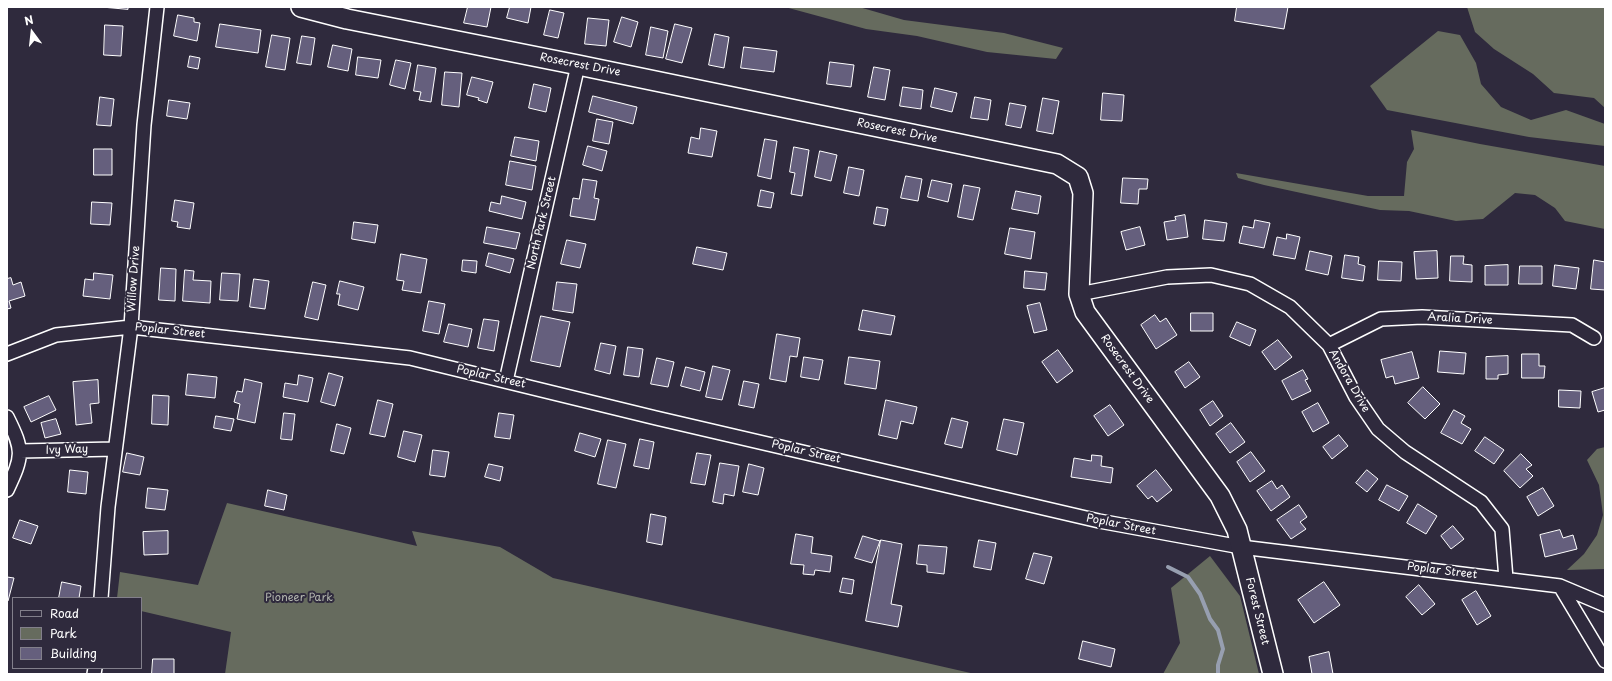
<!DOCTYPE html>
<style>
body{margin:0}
#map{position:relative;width:1612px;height:681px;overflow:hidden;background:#2f2a3d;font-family:"Playpen Sans",sans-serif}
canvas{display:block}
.frame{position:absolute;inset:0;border:8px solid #fff;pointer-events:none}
.legend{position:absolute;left:12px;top:597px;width:130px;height:72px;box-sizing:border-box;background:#2f2a3d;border:1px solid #827f8b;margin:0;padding:5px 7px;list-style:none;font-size:12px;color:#fff}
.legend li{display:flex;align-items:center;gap:8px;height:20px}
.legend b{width:20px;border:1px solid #827f8b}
.north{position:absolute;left:12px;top:12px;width:40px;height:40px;-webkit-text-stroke:3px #2f2a3d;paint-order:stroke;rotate:345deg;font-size:11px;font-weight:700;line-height:16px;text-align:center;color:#fff}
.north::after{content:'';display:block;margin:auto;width:14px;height:18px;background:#fff;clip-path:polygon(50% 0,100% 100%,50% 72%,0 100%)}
</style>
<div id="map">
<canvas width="1612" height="681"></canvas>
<div class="frame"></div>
<ul class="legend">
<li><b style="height:5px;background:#2f2a3d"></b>Road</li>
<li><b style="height:11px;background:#666b5e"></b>Park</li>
<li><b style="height:11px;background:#655f7d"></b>Building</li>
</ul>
<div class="north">N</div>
</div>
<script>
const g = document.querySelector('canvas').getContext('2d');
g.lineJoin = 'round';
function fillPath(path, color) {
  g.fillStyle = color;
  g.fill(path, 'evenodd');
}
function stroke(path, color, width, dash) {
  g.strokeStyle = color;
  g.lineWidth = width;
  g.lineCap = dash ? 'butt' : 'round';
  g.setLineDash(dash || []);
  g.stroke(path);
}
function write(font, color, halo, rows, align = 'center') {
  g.font = font + ' "Playpen Sans",sans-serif';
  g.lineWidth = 4;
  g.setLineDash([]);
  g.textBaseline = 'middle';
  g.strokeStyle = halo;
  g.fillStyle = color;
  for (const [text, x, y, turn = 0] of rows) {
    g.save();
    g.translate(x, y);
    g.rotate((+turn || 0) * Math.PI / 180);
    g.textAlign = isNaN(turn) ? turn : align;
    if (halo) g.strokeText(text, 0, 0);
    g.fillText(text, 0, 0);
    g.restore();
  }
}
const green = new Path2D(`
 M785,7h74l45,13 100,13 59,15 -7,11 -69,-7 -70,-16 -51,-7z
 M1467,7h138v101l-11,-10 -40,-5 -21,-19 -39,-25 -19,-17z
 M1438,31l22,4 16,28 5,21 20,23 30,13 35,-10 39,14v22l-76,-9 -142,-27 -17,-24z
 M1411,130l69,14 125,22v63l-40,-8 -10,-13 -20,-13 -20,-2 -32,26 -27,2 -47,-10 -29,-1 -116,-25 -26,-7 -2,-5 132,23h36l3,-34 7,-13z
 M1605,447v122l-38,1 17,-16 13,-19 6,-20 -4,-30 -12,-25 10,-11z
 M227,503l190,43 -5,-15 88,16 53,31 422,96h-750l6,-42 -90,-21v-13h-24l3,-26 78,13z
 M1210,556l30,40 19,78h-96l17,-31 -9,-55z`);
const stream = new Path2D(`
 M1168,567l20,10 12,17 10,25 8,11 5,19 -5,16v9`);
const building = new Path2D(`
 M102,7h26v2z
 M468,7h23l-4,20 -23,-4z
 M510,7h21l-3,16 -21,-5z
 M1237,7h51l-4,22 -49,-8z
 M550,10l14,3 -6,25 -14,-3z
 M178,15l16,3v4l6,1 -3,18 -23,-5z
 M622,17l16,5 -7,25 -17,-5z
 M588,18l21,2 -3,26 -21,-2z
 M220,24l41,6 -3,23 -42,-6z
 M675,24l17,4 -10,35 -16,-4z
 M105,25l18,1 -2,30 -17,-1z
 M651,27l17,4 -5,27 -17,-3z
 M715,34l14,3 -5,31 -15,-3z
 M272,35l18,3 -5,32 -19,-3z
 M302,36l13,2 -4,27 -14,-2z
 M333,45l19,4 -4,22 -20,-4z
 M744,47l33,4 -3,21 -33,-4z
 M190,56l10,2 -2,11 -10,-2z
 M358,57l23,3 -3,18 -22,-3z
 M396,60l15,3 -6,26 -15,-4z
 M830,62l24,3 -3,22 -24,-3z
 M418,65l18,3 -5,34 -12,-2 2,-8 -7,-1z
 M874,67l16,3 -5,30 -17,-3z
 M445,72l17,1 -3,34 -17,-2z
 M472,77l21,5 -6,21 -9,-3 1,-2 -12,-3z
 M534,84l17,4 -5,24 -17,-4z
 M903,87l20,3 -2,19 -21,-3z
 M935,88l22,5 -5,19 -21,-5z
 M1103,93l21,2 -2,26 -21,-1z
 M593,96l44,11 -4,17 -44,-12z
 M100,97l14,2 -3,27 -14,-1z
 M975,97l16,3 -3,20 -17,-2z
 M1043,98l16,3 -6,33 -16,-3z
 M169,100l21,3 -3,16 -20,-3z
 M1010,103l16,3 -5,22 -15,-3z
 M597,119l16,3 -4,22 -16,-3z
 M701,128l16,3 -5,26 -24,-4 3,-16 8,2z
 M515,137l24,4 -3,20 -25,-5z
 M765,139l12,2 -6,38 -13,-3z
 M588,146l19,5 -5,20 -19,-6z
 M794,147l15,3 -7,46 -11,-2 4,-21 -5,-1z
 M94,149h18v26h-18z
 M820,151l17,4 -6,26 -16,-4z
 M510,161l26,5 -4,24 -26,-5z
 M849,167l15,3 -5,26 -15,-3z
 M906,176l16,3 -4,22 -17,-3z
 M1123,178l25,1 -1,10h-8l-1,15 -17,-1z
 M583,179l14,2 -3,17 5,1 -4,21 -25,-4 3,-18 6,1z
 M932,180l20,4 -4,18 -20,-5z
 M964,185l16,3 -7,32 -15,-3z
 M761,190l13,3 -3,15 -13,-2z
 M1016,191l25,5 -3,18 -26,-5z
 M502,196l24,6 -4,17 -33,-8 2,-9 9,2z
 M175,200l19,3 -4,26 -13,-2 1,-5 -6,-1z
 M92,202l20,1 -2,22 -19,-1z
 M877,207l11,2 -3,17 -11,-2z
 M1185,215l3,22 -21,3 -3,-18 12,-2 -1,-3z
 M1205,220l22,3 -3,18 -21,-2z
 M1255,220l15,3 -6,25 -25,-5 4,-17 10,2z
 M354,222l24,3 -3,18 -23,-4z
 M487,227l33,6 -4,16 -32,-6z
 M1140,227l5,18 -19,5 -5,-18z
 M1010,228l25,4 -4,27 -26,-5z
 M1287,234l13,3 -5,22 -22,-4 4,-18 9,2z
 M567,240l19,4 -6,24 -19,-4z
 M697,247l30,6 -4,17 -30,-6z
 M1310,251l22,5 -4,19 -22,-5z
 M1437,251l1,27 -22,1 -2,-27z
 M489,253l25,6 -4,14 -24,-7z
 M401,254l26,5 -6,34 -19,-3 2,-9 -7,-1z
 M1345,255l14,2 -1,7 7,2 -2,15 -21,-3z
 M1451,256h13l-1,8 9,1v17l-22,-1z
 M463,260l14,1 -1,12 -14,-2z
 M1594,260l11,2v28l-14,-1z
 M1379,261l23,1 -1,19 -23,-1z
 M1508,265v20h-23v-19z
 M1555,265l24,3 -3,21 -23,-3z
 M1520,266h22v18h-23z
 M161,268l15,1 -1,32 -16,-1z
 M185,270l9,1 -1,9 18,1 -1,22 -27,-2z
 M1025,271l22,2 -2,17 -21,-2z
 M94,273l19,2 -3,24 -27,-3 2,-17 8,1z
 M222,273l18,1 -2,27 -18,-1z
 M11,278l2,7 8,-3 4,14 -16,5 2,7 -4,1v-30z
 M254,279l15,2 -4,28 -15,-2z
 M340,281l24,6 -6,23 -20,-5 2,-11h-3z
 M313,282l13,3 -8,35 -13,-3z
 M557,282l20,2 -4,29 -20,-3z
 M429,301l16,3 -6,30 -16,-3z
 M1040,303l7,27 -13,3 -7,-27z
 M863,310l32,6 -4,19 -32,-5z
 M1191,313h22v18h-22z
 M1155,315l5,7 6,-4 11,17 -21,14 -15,-24z
 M541,316l29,6 -10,45 -29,-6z
 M484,319l15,2 -5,30 -16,-3z
 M1237,322l19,8 -6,16 -20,-9z
 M449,324l23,5 -4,18 -24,-5z
 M777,334l23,4 -3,19 -7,-1 -4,26 -16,-3z
 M1278,340l14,17 -17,13 -13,-18z
 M601,343l15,3 -6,28 -15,-4z
 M628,347l15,2 -4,28 -15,-2z
 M1058,350l15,21 -16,12 -15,-21z
 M1440,351l26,2 -2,21 -26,-2z
 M1412,352l7,26 -24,6 -2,-8 -7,2 -5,-18z
 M1522,354h17v12h6l-1,12h-22z
 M1508,356v18l-10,1v4h-12v-22z
 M804,357l19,3 -4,20 -18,-3z
 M849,357l31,4 -4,28 -31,-5z
 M657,358l17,4 -6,25 -17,-3z
 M1189,362l11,15 -15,11 -10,-16z
 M713,366l17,4 -8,30 -16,-3z
 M686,367l19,5 -5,19 -19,-5z
 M1303,370l5,9 -3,1 6,11 -19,9 -10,-19z
 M329,373l14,4 -8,29 -14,-4z
 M188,374l29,3 -2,21 -29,-3z
 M299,375l14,3 -5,24 -25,-5 2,-14 12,2z
 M245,379l17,4 -7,40 -18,-4 3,-15 -6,-2 3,-11 5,1z
 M98,380l1,23 -9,1 2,19 -16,2 -3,-43z
 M744,381l15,3 -5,24 -15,-3z
 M1423,387l17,17 -15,15 -17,-16z
 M1605,388v22l-7,2 -6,-20z
 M1559,390l22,1 -1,17 -21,-1z
 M153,395l16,1 -1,29 -16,-1z
 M49,396l7,14 -25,12 -7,-15z
 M378,400l15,4 -8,33 -15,-3z
 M886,400l31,7 -4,17 -12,-3 -4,18 -18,-4z
 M1213,401l10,15 -13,10 -10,-16z
 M1318,403l11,20 -16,9 -11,-20z
 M1110,405l14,20 -16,11 -14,-20z
 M1454,410l11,6 -4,7 10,6 -9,15 -21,-11z
 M284,413l11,1 -3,26 -11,-1z
 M499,413l15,2 -4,24 -15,-2z
 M216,416l18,3 -3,12 -17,-3z
 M952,418l16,4 -6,26 -17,-4z
 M56,419l5,15 -16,4 -4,-15z
 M1004,419l20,4 -7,32 -20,-5z
 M1231,423l14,19 -15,11 -14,-19z
 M337,424l14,4 -7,26 -13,-3z
 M404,431l18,4 -7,27 -17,-5z
 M580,433l21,6 -6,18 -20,-6z
 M1339,435l9,11 -16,13 -9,-12z
 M1485,437l19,13 -10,14 -19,-13z
 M640,439l14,3 -5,27 -15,-3z
 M608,440l18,4 -10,44 -18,-4z
 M433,450l16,2 -4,25 -15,-2z
 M1251,452l14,19 -15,11 -13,-20z
 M127,453l17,4 -4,18 -17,-3z
 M697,453l14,2 -6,30 -14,-2z
 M1521,454l11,11 -6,4 7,7 -13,12 -16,-17z
 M1092,455l10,1 -1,10 12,2 -2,15 -40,-6 3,-19 17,3z
 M720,463l19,3 -5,30 -10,-2 -1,10 -10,-2z
 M489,464l14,3 -3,14 -15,-4z
 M749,464l15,4 -6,27 -15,-3z
 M70,470l18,2 -2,22 -18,-2z
 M1156,470l16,20 -15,12 -5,-6 -4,3 -11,-13z
 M1367,470l11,9 -11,13 -11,-9z
 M1272,481l5,8 5,-4 8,12 -19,14 -14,-20z
 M1387,485l21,11 -9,15 -20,-11z
 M148,488l20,2 -3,20 -19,-2z
 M1543,488l11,18 -16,10 -11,-19z
 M268,490l19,5 -3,15 -19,-4z
 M1418,504l19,12 -11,18 -19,-11z
 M1299,505l8,12 -7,5 6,7 -15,10 -14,-19z
 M651,514l15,3 -4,28 -15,-3z
 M20,520l18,6 -7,18 -18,-6z
 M1453,526l11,13 -13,10 -10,-13z
 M1560,530l3,8 10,-3 4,14 -32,8 -5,-22z
 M168,531v23l-24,1 -1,-23z
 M796,534l17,3 -2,16 21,3 -2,16 -15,-2 -1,5 -11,-1 1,-9 -13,-1z
 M863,536l17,5 -8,22 -17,-5z
 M881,540l21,4 -11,60 11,2 -4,21 -32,-6z
 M979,540l17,3 -5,27 -17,-3z
 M919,545l28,2 -3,27 -17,-2v-7l-10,-1z
 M1034,553l18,4 -8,27 -18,-5z
 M7,577l7,1 -6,23h-1z
 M843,578l11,2 -2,14 -12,-2z
 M62,582l19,4 -2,12h-20z
 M1324,582l16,23 -26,18 -16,-23z
 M1419,585l16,19 -13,11 -16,-18z
 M1476,591l15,25 -14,9 -15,-25z
 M1083,641l32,8 -4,18 -32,-8z
 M1329,652l4,22h-21l-3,-17z
 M153,659h21v15h-22z`);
const street = new Path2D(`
 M1079,294l88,-17 44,-2 39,9 40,23 39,38 27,52 22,32 27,23 76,50 21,27 4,50
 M1329,345l52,-26 41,-2 150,8 22,13
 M7,354l49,-19 75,-8 279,31 246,60 443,103 142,26 319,39 45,19
 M506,381l72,-316
 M7,417c17,34 16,39 0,73
 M20,451l95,-2
 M1560,586l45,75
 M101,598l7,-91 23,-180 13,-202 13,-118
 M94,674l1,-6`);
const secondary = new Path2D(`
 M301,7l46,12 231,46 479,99 21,13 5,16 -4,101 6,18 135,184 17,34 36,144`);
const streetNames = [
 ["Rosecrest Drive",580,65,11],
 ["Rosecrest Drive",897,131,12],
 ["North Park Street",542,223,-77],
 ["Willow Drive",134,279,-86],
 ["Aralia Drive",1460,319,3],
 ["Poplar Street",170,331,6],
 ["Rosecrest Drive",1127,369,54],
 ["Poplar Street",491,377,13],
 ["Andora Drive",1349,381,60],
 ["Ivy Way",67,450,-2],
 ["Poplar Street",806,452,13],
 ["Poplar Street",1121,525,11],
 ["Poplar Street",1442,571,7],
 ["Forest Street",1257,611,76]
];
const parkNames = [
 ["Pioneer Park",299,598]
];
fillPath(green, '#666b5e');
stroke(stream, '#979fb0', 4);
fillPath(building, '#655f7d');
stroke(building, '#fff', 1);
stroke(street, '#fff', 16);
stroke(secondary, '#fff', 22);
stroke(street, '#2f2a3d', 13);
stroke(secondary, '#2f2a3d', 19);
write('11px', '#fff', '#2f2a3d', streetNames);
write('11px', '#b2b5ae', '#2f2a3d', parkNames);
</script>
